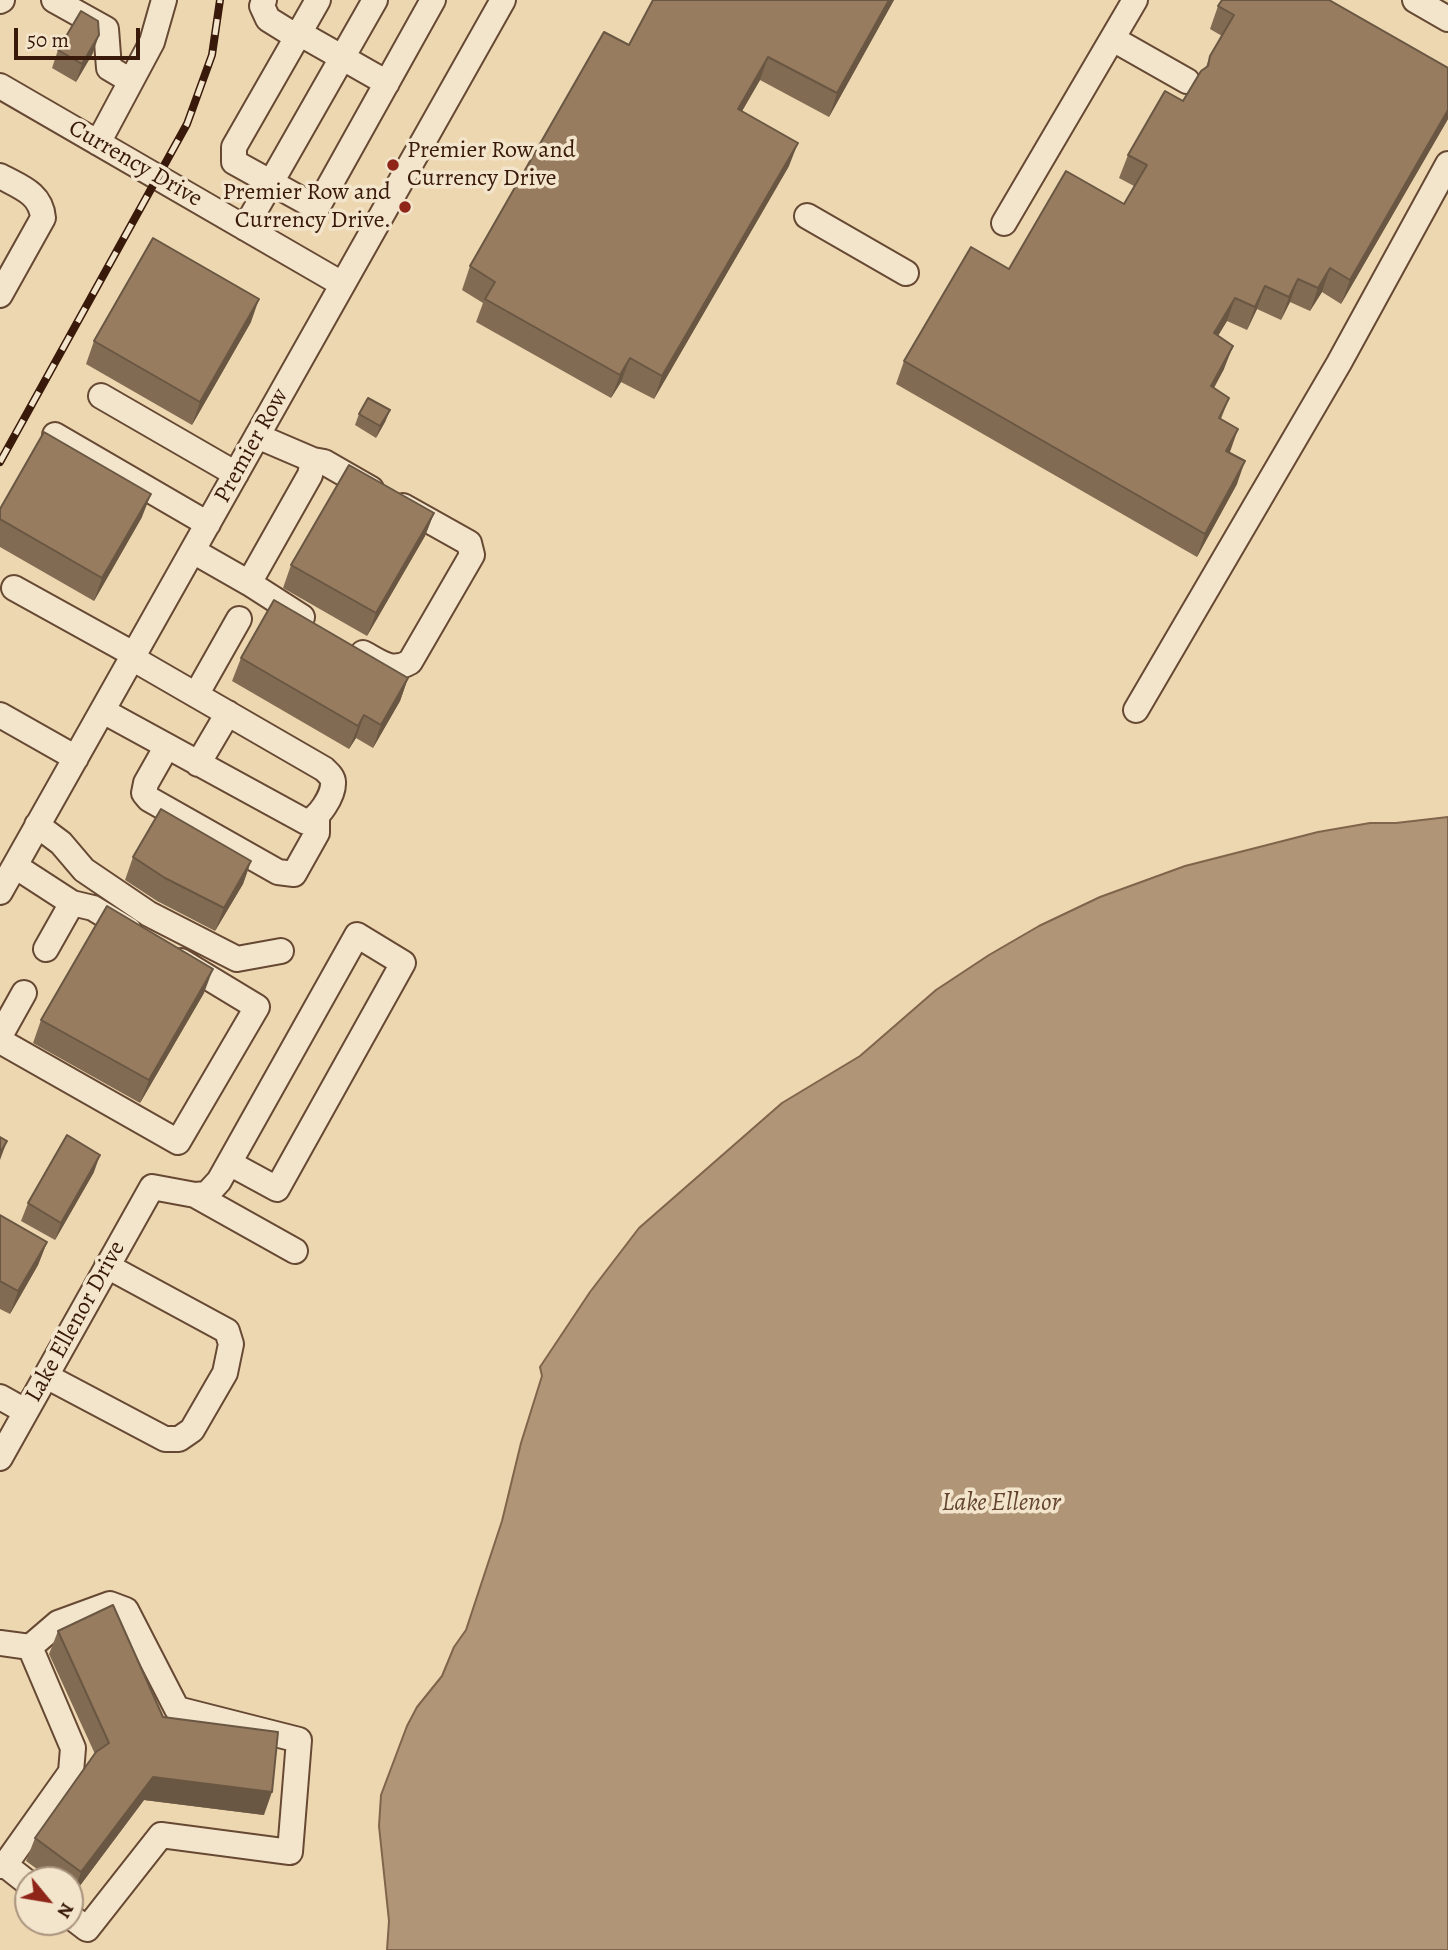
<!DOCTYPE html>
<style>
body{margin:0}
#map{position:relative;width:1448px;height:1950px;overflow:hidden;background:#edd7b0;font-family:Alegreya,serif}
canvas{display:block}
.north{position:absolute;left:14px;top:1866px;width:70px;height:70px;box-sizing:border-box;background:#f3e5cc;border:2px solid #a9937e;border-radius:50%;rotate:120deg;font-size:19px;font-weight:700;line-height:28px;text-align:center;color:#391909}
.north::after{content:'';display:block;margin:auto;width:24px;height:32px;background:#8f2418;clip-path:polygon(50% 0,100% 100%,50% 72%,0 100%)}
.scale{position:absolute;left:14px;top:28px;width:126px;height:32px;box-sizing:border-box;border:4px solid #391909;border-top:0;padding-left:9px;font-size:21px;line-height:24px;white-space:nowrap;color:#391909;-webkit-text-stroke:5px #f3e5cc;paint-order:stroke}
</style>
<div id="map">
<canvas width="1448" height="1950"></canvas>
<div class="north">N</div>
<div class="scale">50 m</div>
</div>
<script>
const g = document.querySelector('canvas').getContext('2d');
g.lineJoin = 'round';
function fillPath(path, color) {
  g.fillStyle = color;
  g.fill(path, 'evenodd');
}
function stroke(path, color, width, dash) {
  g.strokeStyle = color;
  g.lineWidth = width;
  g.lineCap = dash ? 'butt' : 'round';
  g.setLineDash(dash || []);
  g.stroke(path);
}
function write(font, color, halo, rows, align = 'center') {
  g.font = font + ' Alegreya,serif';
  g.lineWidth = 7;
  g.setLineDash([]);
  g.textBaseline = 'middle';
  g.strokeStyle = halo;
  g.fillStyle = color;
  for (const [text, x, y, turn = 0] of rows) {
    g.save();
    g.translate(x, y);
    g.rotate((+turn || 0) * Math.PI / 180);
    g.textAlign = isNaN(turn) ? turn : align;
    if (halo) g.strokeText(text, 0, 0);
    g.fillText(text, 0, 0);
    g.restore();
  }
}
const water = new Path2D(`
 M1448,817v1133h-1061l2,-29 -10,-95 2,-31 26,-69 10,-19 25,-31 12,-29 12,-17 36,-109 19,-78 21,-67 -2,-9 50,-75 49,-64 143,-125 78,-47 76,-66 53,-35 50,-29 61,-29 85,-31 133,-34 52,-9h26z`);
const minor = new Path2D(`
 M54,0l52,29 3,39 22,13
 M264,0l-2,6 6,13 29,18 -63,110v15l83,46 116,-208
 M1415,0l33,19
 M0,1l2,-1
 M299,33l88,50
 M297,37l21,-37
 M1113,39l74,42
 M0,86l342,198
 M98,143l54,-101 12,-42
 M0,176c20,11 41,17 43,42l-43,77
 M807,216l99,57
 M1004,223l131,-223
 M245,228l130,-228
 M101,396l135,78
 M55,435l153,89
 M313,460l11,2 47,27
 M193,551l56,32 61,-108 3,-15 -56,-24
 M249,583l53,34
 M14,588l112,62 6,8 192,111c4,4 9,8 9,13 1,13 -15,38 -27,40l-203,-111
 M363,653c18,9 28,20 47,9l62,-107 -3,-12 -66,-37
 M196,695l43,-76
 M1136,710l203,-347 109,-199
 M0,715l76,43
 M167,746l-21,37 -2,10 5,6 129,73 16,2 23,-41v-16
 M198,764l30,-51
 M37,825l24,18 23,27 65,44 88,45 44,-8
 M15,866l57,37 21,5 36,22
 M0,892l503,-892
 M46,949l26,-46
 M0,1036l24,-43
 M0,1041l178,101 79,-135 -76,-46
 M195,1195l100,56
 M46,1376l119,63h14l13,-9 33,-57 6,-29 -4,-13 -120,-65
 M0,1397l25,14
 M0,1458l152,-271 43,8 12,-1 12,-13 138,-246 46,28 -126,226 -46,-25
 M0,1643l30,4 28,-24 52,-19 16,6 51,99 122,31 -9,112 -129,-17 -74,94 -17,-13
 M5,1865l66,-93 2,-24 -43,-101
 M0,1866l5,-1 23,18`);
const rail = new Path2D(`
 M0,462l187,-338 25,-69 8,-55`);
const wall = new Path2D(`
 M653,0h241l-65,117 -69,-37 -18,31 47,55 -135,233 -33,-17 -10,16 -135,-76 7,-19 -21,-13 8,-24 159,-221z
 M1218,6l230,62v51l-107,185 -19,-12 -12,19 -20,-9 -9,18 -24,-11 -10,21 -20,-9 -9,14 6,34 -10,19 15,10 -8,21 16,65 -40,73 -301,-173 8,-23 105,-92 115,-65 10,-18 -15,-8 9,-23 55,-54 23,-34 4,-11 12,-20 -12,-7z
 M58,50l35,3 -17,29 -24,-14z
 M251,322l-59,103 -106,-61 8,-23z
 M390,410l-5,12 -9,16 -21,-13 4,-11z
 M0,509l142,8 -48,84 -94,-54z
 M434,513l-9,23 -58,100 -84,-48 8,-23z
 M241,658l167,20 -8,23 -27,47 -17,-10 -7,11 -117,-68z
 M133,857l118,4 -8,23 -28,47 -58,-30 -32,-21z
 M204,993l-64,110 -107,-60 8,-23z
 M94,1172l-39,68 -34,-19 7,-18z
 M0,1215l47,27 -9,23 -28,49 -10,-5z
 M58,1631l105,86 101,98 -120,-15 -71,95 -3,-2v-13h-18l-26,-19 9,-23 60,-84 -46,-100z`);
const shadedWall = new Path2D(`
 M889,0h5l-65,117 8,-24z
 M99,35l-6,18 -17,29 6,-18z
 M768,57l-8,23 -30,52 8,-23z
 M1448,110v9l-107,185 9,-24z
 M798,143l-9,23 -135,233 8,-23z
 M1330,268l-8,24 -12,19 8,-23z
 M1298,279l-8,23 -9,18 8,-23z
 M1265,286l-8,23 -10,21 8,-23z
 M1235,298l-8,23 -21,35 8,-23z
 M259,299l-8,23 -59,103 8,-23z
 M1233,346l-9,23 -22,40 9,-23z
 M630,358l-9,24 -10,16 9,-23z
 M390,410l-5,12 -9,16 4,-12z
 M1238,429l-8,23 -12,22 8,-23z
 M1245,461l-8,23 -40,73 8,-23z
 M151,494l-9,23 -48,84 8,-23z
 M434,513l-9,23 -58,100 9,-23z
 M408,678l-8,23 -27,47 8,-23z
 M364,715l-8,23 -7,11 9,-23z
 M251,861l-8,23 -28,47 9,-23z
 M213,969l-9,24 -64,110 9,-23z
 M7,1141l-7,19v-7z
 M100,1155l-6,17 -39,68 6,-17z
 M47,1242l-9,23 -28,49 8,-23z
 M153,1777l119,15 -8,23 -120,-15 -71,95 8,-23z`);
const building = new Path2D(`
 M653,0h236l-52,93 -69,-36 -30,52 60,34 -136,233 -32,-18 -10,17 -135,-76 10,-17 -25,-16 134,-234 25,13z
 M1222,0h107l119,68v42l-98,170 -20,-12 -12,20 -20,-9 -9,18 -24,-11 -10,21 -20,-9 -21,35 19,13 -22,40 18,12 -10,20 19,11 -12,22 19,10 -40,73 -301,-173 67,-114 38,22 57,-98 58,33 23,-39 -19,-10 37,-64 18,10 18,-30 7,-5 2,-10 24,-41 -16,-9z
 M81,11l17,10 1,14 -17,29 -24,-14z
 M153,238l106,61 -59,103 -106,-61z
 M368,398l22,12 -10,16 -21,-12z
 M44,432l107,62 -49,84 -102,-59v-10z
 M349,465l85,48 -58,100 -85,-48z
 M274,600l134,78 -27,47 -17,-10 -6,11 -117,-68z
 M161,809l90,52 -27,47 -59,-30 -32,-21z
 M107,906l106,63 -64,111 -108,-60z
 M67,1135l33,20 -39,68 -33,-20z
 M0,1137l7,4 -7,12z
 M0,1215l47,27 -29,49 -18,-10z
 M113,1605l50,112 115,15 -6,60 -119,-15 -72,95 -46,-34 61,-86 13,-9 -51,-112z`);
const markers = [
 [393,165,7,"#8f2418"],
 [405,207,7,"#8f2418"]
];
const poiNames = [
 ["Premier Row and",407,151],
 ["Currency Drive",407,179],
 ["Premier Row and",391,193,"right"],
 ["Currency Drive.",391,221,"right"]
];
const streetNames = [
 ["Currency Drive",135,164,30],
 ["Premier Row",252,446,-61],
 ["Lake Ellenor Drive",76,1322,-61]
];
const waterNames = [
 ["Lake Ellenor",1001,1504]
];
fillPath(water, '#b09677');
stroke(water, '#80644b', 2);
stroke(minor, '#664833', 28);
stroke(minor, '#f3e5cc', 24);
stroke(rail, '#391909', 8);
stroke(rail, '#f3e5cc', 5, [16]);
fillPath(wall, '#826b53');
fillPath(shadedWall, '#6a5743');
fillPath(building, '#977c60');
stroke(building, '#6a5743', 2);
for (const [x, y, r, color] of markers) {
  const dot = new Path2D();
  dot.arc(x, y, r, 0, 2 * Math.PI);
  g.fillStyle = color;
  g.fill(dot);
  stroke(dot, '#f3e5cc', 2.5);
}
write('24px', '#391909', '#f3e5cc', poiNames, 'left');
write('24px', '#391909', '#f3e5cc', streetNames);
write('italic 26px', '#634530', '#f3e5cc', waterNames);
</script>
